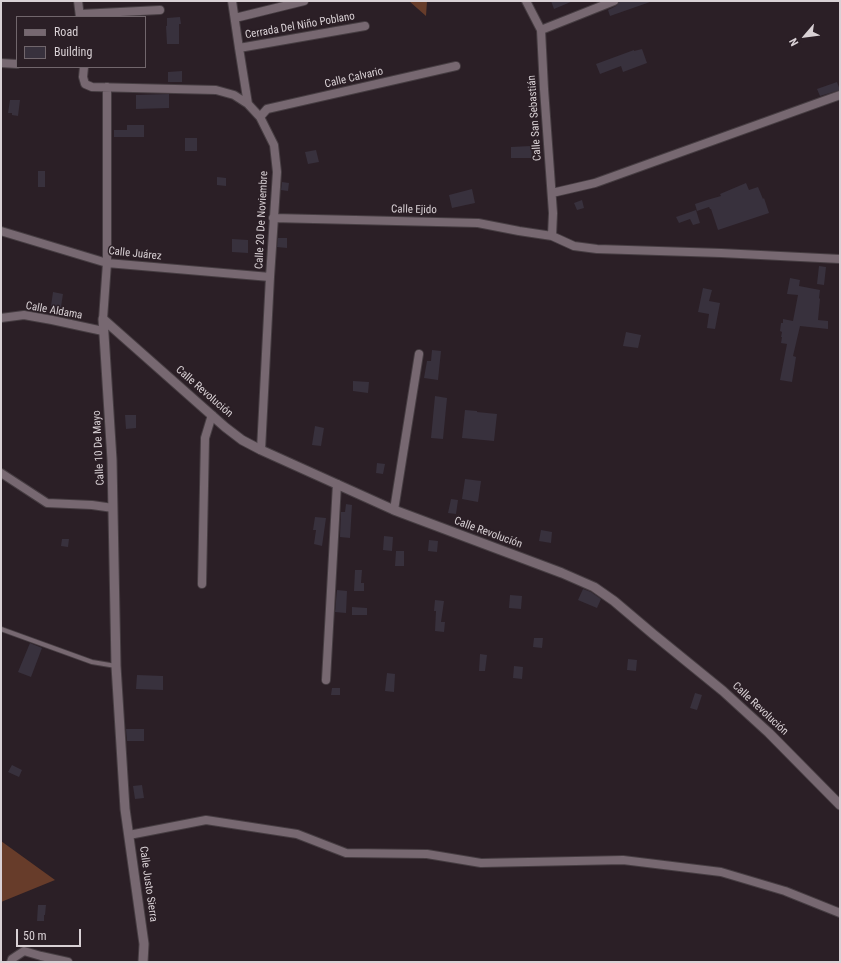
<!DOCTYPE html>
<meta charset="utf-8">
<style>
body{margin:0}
#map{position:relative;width:841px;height:963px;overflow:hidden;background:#2b1f26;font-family:"Roboto Condensed",sans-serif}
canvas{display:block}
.frame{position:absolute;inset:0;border:2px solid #d9d1d5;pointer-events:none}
.legend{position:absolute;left:16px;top:16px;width:130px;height:52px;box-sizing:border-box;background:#2b1f26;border:1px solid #71666c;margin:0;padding:5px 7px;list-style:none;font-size:12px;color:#d9d1d5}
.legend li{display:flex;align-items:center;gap:8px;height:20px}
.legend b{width:20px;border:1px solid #71666c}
.north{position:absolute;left:785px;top:16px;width:40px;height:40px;-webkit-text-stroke:3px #2b1f26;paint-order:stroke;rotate:242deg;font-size:11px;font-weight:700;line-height:16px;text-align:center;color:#d9d1d5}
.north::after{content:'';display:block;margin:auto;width:14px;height:18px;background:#d9d1d5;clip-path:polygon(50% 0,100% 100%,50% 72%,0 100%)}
.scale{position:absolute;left:16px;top:929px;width:65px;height:18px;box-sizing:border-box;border:2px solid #d9d1d5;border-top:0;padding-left:5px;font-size:12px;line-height:14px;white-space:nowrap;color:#d9d1d5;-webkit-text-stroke:3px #2b1f26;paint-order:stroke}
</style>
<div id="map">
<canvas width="841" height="963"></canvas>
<div class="frame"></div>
<ul class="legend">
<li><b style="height:5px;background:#776871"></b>Road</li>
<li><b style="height:11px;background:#38313d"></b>Building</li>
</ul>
<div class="north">N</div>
<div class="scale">50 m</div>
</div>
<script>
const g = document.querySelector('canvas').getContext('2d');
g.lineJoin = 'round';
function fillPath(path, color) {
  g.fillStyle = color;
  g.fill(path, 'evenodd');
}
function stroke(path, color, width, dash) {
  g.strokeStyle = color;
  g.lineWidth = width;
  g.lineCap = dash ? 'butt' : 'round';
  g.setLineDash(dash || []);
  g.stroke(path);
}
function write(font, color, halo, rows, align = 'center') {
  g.font = font + ' "Roboto Condensed",sans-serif';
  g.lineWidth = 3;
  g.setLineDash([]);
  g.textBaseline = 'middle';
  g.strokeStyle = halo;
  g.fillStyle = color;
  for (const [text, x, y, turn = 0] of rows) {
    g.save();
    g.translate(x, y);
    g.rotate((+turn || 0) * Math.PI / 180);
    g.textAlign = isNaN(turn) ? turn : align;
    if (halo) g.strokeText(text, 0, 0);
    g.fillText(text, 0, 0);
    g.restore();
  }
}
const green = new Path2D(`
 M409,1h18l-1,15z
 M1,841l54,39 -54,22z`);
const building = new Path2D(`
 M551,1h22l-19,8z
 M623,1h27v1l-40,14 -2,-6 8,-4 3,-4z
 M180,17l1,7h-2v20h-12l-1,-18h1v-8z
 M642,49l5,14 -24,9 -2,-6 -21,8 -4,-10 38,-14v1z
 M182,71v11h-14v-10z
 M837,82l3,8 -20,6 -3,-7z
 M169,94v14l-33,1v-14z
 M10,100h10l-2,16 -6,-1v-2h-4z
 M127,125h17v12h-30v-7h13z
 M185,138h12v13h-12z
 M531,146l1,12h-21v-11z
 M316,150l3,12 -11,2 -3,-12z
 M38,171h7v16h-7z
 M217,177l9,1v8l-9,-1z
 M282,182l7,1 -1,8 -7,-1z
 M746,183l3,7 9,-3 5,12 1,-1 5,15 -51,17 -7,-21h-1l-1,-2 -12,4 -2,-7 12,-4 14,-4 -1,-2z
 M472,189l3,14 -23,5 -3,-13z
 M582,200l2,8 -7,2 -3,-7z
 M696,210l4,13 -7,2 -3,-6 -11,4 -3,-6z
 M278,238h9v10l-10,-1z
 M232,239l16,1v13l-16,-1z
 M819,266l7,1 -2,18 -7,-1z
 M790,278l10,2 -1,6 21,4 -1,8 1,1 -2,21 10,1v8l-28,-3 -7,30 3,1 -4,25 -12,-2 7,-36 -6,-1 1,-6h-1l1,-5 -2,-1 1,-8h2v-4l10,2 5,-26 -11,-1z
 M703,288l9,2 -3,11 11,2 -5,26 -8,-1 2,-14 -11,-2z
 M53,292l10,2 -2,13 -10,-1z
 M626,332l15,3 -3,13 -15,-2z
 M432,350l9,1 -3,29 -14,-2 3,-17h4z
 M353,381l16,1 -1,11 -15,-2z
 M435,396l12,2 -4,41 -12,-1z
 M465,410l12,1v1l20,2 -3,27 -32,-3z
 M125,415h11v13l-10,1z
 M315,426l9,2 -3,18 -9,-1z
 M377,463l8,1 -2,10 -7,-1z
 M465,479l16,2 -3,21 -16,-3z
 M451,499l7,1 -2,14 -8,-1z
 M346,504l6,1 -2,33 -10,-1 1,-25h4z
 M315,517l11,1 -4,28 -8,-2 2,-14h-3z
 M541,530l11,2 -1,11 -12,-2z
 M384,536l9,1 -1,14 -9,-1z
 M62,539h7l-1,8 -7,-1z
 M429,540l9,1 -1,11 -9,-1z
 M396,551h8v15h-9z
 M355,570h7l-1,13h3v8h-10z
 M583,589l8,3 10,7 -4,9 -19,-8z
 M337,590l10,1 -1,22 -11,-1z
 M510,595l12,1 -1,13 -12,-1z
 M435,600l9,1 -3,21h4l-1,10 -9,-1 1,-20h-2z
 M352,607l15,1v7h-15z
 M534,638h9l-1,10 -9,-1z
 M30,643l12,5 -11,29 -13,-5z
 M480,654l7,1 -2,16h-6z
 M628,659l9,1 -1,11 -9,-1z
 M514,666l9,1 -1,12 -9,-1z
 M387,673l8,1 -1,18 -9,-1z
 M137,675l26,1v14l-27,-1z
 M332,688h8v7h-9z
 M695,693l7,2 -5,15 -7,-2z
 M126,729h18v12h-17z
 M12,765l10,5 -3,7 -11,-5z
 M142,785l2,13 -9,1 -2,-13z
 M38,905h8l-1,10h-1v6h-7z`);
const service = new Path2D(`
 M1,629l91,33 24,4`);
const minor = new Path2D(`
 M78,1l2,16
 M232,1l7,47 9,56 12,13 14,28 3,27 -7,105 -9,173
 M526,1l15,29 3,59 9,124 -1,23
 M80,14l80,-4
 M235,18l69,-17
 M541,30l73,-29
 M239,48l126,-22
 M1,63l16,1
 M84,67l-1,10 2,7 7,3 124,3 18,5 14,9
 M260,117l7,-8 189,-43
 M552,193l43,-10 245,-88
 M273,218l205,5 41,8 33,5 22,10 23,3 124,4 119,6
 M1,231l106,32 163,14
 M1,318l23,-3 28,5 51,11
 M103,319l4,-56v-176
 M1,473l46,30 45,2 21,3
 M394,510l25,-156
 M202,584l3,-146 7,-23
 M326,680l11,-196
 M129,835l77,-15 91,14 49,19 81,1 54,9 142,-3 98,12 64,19 55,22
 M11,962l1,-3 12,-8 17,5 27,6`);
const tertiary = new Path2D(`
 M103,319l122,108 17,13 19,10 133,60 168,63 32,14 20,14 39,33 70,57 46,42 71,72
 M103,319l9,141 4,206 9,143 19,135 -1,18`);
const streetNames = [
 ["Cerrada Del Niño Poblano",300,26,-10],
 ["Calle Calvario",354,78,-13],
 ["Calle San Sebastián",535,118,-94],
 ["Calle Ejido",414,210,1],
 ["Calle 20 De Noviembre",262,220,-87],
 ["Calle Juárez",135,254,6],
 ["Calle Aldama",54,311,10],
 ["Calle Revolución",204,392,41],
 ["Calle 10 De Mayo",99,448,-93],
 ["Calle Revolución",488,533,20],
 ["Calle Revolución",760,709,43],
 ["Calle Justo Sierra",148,884,82]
];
fillPath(green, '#673c2a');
fillPath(building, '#38313d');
stroke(service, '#463d42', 6);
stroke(minor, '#463d42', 10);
stroke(tertiary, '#463d42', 11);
stroke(service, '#776871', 4);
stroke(minor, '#776871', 8);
stroke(tertiary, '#776871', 9);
write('11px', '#d9d1d5', '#2b1f26', streetNames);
</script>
